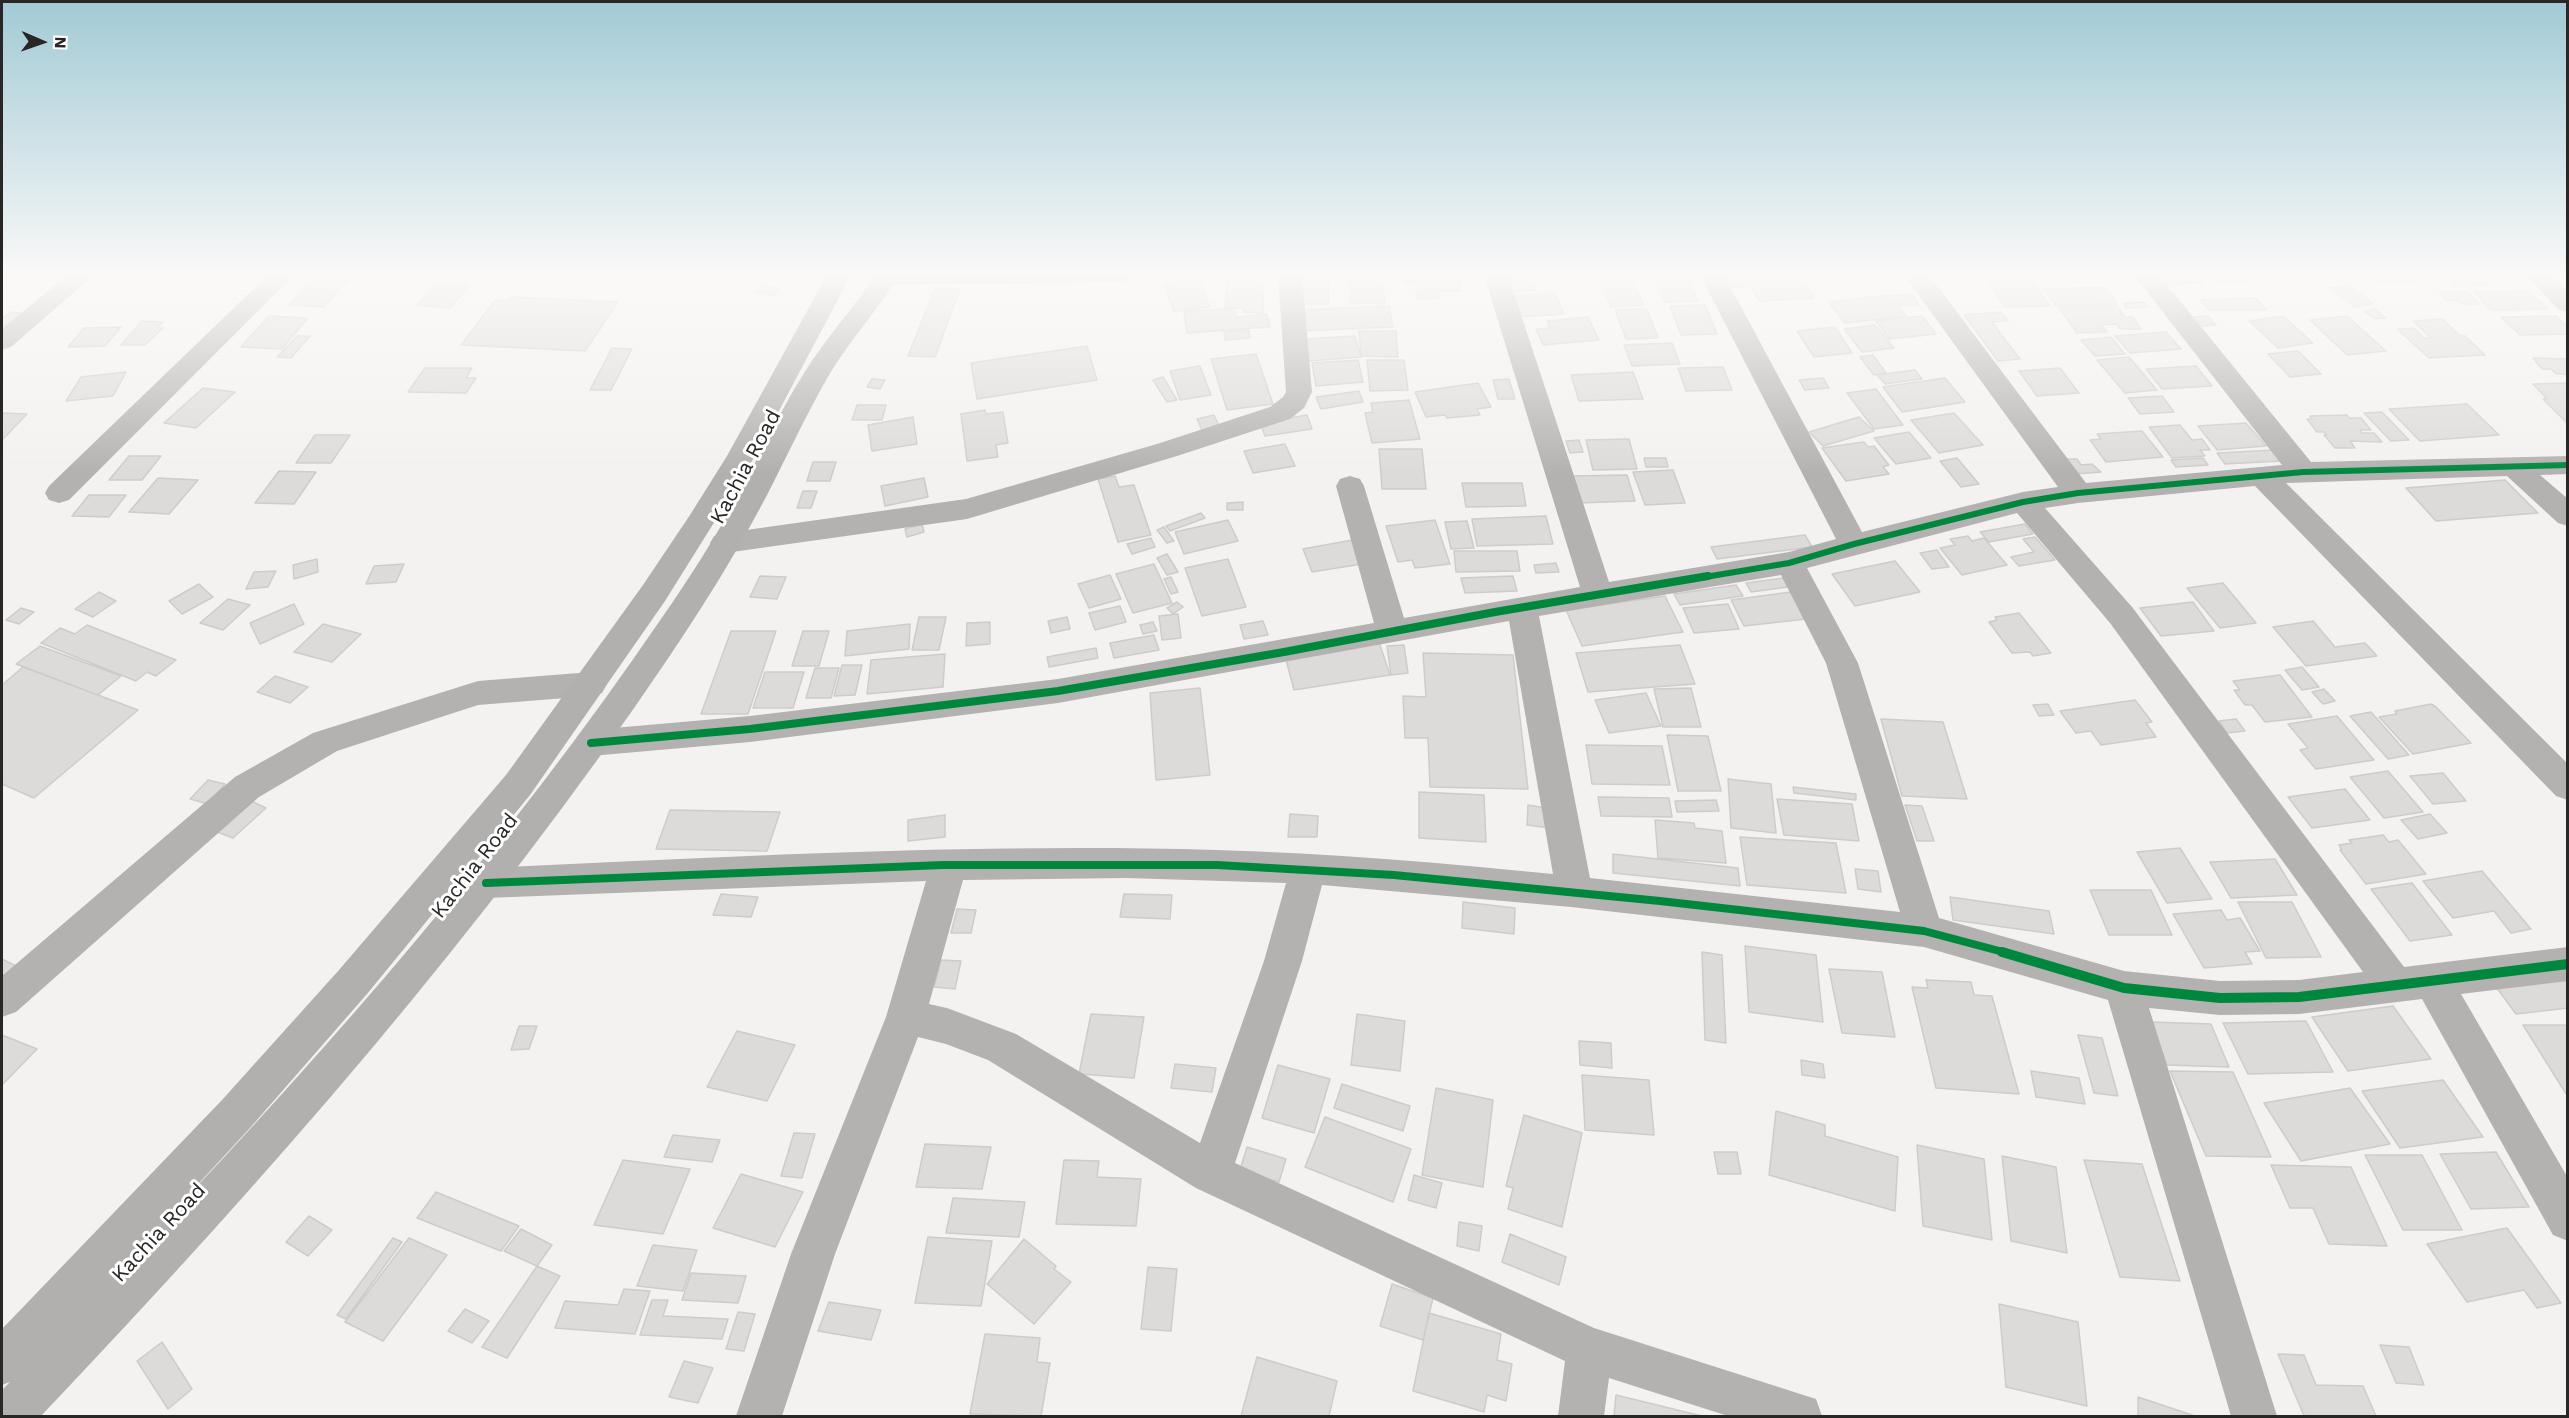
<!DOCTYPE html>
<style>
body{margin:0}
#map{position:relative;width:2569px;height:1418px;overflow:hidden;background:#f4f2f0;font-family:"Work Sans",sans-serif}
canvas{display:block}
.frame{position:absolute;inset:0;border:3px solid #282725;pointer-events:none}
.north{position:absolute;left:12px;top:12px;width:60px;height:60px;-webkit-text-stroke:4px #fff;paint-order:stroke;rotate:92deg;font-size:16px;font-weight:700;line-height:24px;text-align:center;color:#282725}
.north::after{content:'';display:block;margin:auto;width:21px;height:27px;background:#282725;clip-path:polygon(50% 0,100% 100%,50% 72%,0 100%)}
</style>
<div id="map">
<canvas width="2569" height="1418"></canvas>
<div class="frame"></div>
<div class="north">N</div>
</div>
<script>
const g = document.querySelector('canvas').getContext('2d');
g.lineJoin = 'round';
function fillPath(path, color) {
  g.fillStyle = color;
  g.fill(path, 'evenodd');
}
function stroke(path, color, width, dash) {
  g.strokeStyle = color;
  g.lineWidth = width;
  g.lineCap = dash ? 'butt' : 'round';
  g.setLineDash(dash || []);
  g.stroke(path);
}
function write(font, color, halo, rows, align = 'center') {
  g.font = font + ' "Work Sans",sans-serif';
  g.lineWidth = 6;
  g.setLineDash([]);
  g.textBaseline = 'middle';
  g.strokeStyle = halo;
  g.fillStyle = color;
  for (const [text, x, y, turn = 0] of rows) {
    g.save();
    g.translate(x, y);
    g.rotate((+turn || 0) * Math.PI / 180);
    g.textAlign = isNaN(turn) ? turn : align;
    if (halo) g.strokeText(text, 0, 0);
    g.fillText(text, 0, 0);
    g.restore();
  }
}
const building = new Path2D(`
 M316,275l35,1 -27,31 -35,-2z
 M1404,275h54l3,16h-23l1,7 -22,1 -2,-15h-10z
 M1502,275h29l5,15 -28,2z
 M1655,275h33l10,26 -34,1z
 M1745,275h56l13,23 -55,3z
 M1984,275h44l22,31 -45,1z
 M2155,275h42l6,8 -41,2z
 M2212,275h30l5,6 -28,2z
 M2371,275h62l4,4 -33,2 -3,-3h-8l4,4 -18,1z
 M2443,275h42l3,4h-6l6,6 -34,1z
 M1382,276l3,27h-34l-3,-26z
 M1741,276l7,10 -23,3 -8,-10z
 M1295,277h33l1,27h-34z
 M1227,278l37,1 -1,34 -20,-1v-4h-18z
 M1631,278l13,27 -33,2 -12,-27z
 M1198,279l12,28 -36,5 -11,-28z
 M438,282l32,3 -20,23 -33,-3z
 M761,285l19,3 -5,7 -19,-3z
 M2349,285l25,19 -19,3 -25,-19z
 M2105,287l12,17 -61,2 -12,-17z
 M935,288l25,1 -25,68 -27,-1z
 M2529,291l19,18 -57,1 -17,-18z
 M2438,292h30l11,12h-17l-4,-3 -12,-1z
 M1555,293l9,21 -46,3 -8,-21z
 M1912,294l7,11 -19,1 -7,-11z
 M1889,295l17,21 -61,7 -16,-21z
 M511,297l107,5 -33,49 -124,-6 34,-45 13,1z
 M2256,298l10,12h-57l-9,-10z
 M2144,302l4,5 -21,1 -4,-5z
 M1705,305l12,29 -36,1 -11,-29z
 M1389,306l4,21 -93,4 -3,-21z
 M2117,306l8,11h8l8,12h-21l-3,-5 -16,1 6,7 -30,1 -18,-25z
 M1234,308l2,9 31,-3 3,13 -83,6 -3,-21z
 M1647,309l11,29 -32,1 -11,-29z
 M2375,309l11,9 -11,1 -11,-8z
 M10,312l20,2 -19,15h-9v-10z
 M2001,312l7,9 -16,1 28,37 -22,2 -34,-46z
 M269,316l39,2 -26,31 -41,-2z
 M1922,316l14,18 -47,5 -13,-18z
 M2208,316l8,9 -14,1 -8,-9z
 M2283,316l30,27 -35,5 -29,-27z
 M2347,316l39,35 -39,4 -37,-35z
 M2556,316l12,11v7l-48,1 -19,-18z
 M1588,317l11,23 -56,5 -7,-16 14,-1 -3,-7z
 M2443,319l17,17h5l20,19 -56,3 -32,-29 17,-1 10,10h7l-18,-17z
 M142,321l21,1 -6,6h6l-18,17h-24z
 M1875,325l19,23 -32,4 -18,-23z
 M121,327l-16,19 -37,1 16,-19z
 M1835,327l17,26 -38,4 -17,-26z
 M1249,330l1,8 -25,2 -1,-8z
 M1359,331h37l2,26 -37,-1z
 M2166,332l15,17 -51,4 -15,-17z
 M297,336h13l-19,22 -14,-1z
 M1355,336l6,21 -52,4 -5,-22z
 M2111,337l14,17 -30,2 -14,-16z
 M1672,343l8,21 -48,2 -8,-21z
 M1087,346l10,34 -120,19 -6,-36z
 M612,348l20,1 -21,41h-21z
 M2298,351l23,23 -31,3 -22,-23z
 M1256,354l17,50 -46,6 -16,-51z
 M1873,355l13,18 -12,2 -14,-18z
 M2129,357l28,33 -32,3 -28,-33z
 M2533,358l35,1v15h-12l-5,-5h-9z
 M1358,360l5,22 -47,4 -4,-23z
 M1367,360h37l4,30 -38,1z
 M1200,366l11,29 -31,5 -10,-29z
 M2196,366l16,20 -50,3 -16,-20z
 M1723,367l9,23 -46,1 -8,-23z
 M425,368h47l-6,10h10l-10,15 -58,-1z
 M2060,368l19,25 -42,3 -18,-25z
 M1915,370l7,9 -37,5 -8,-9z
 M126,372l-13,24 -47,5 15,-24z
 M1633,372l10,27 -64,2 -8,-26z
 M1163,377l14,23 -10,2 -14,-22z
 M1823,378l6,10 -24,2 -6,-10z
 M1945,378l20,24 -63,10 -19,-25z
 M872,379l13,1 -5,9 -13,-2z
 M1509,379l6,20h-17l-5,-19z
 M1478,383l13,24 -14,2 3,6 -33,3 -2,-3 -19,2 -11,-25z
 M2568,383v39h-2l-23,-23h4l-14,-15z
 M203,388l32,4 -39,36 -32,-5z
 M1876,389l27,36 -29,4 -27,-36z
 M1359,391l4,11 -42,7 -5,-12z
 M2162,396l12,16 -34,2 -12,-16z
 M1409,400l11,39 -48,4 -7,-30 8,-1 -2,-9z
 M2467,404l32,31 -79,6 -31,-32z
 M857,405h29l-4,15h-30z
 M985,410l1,4 17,-2 5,31 -12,2 2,12 -31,4 -6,-47z
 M2382,412l27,28 -18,1 -27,-28z
 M2,413l25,1 -25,26z
 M1954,413l29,32 -44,8 -28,-33z
 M1214,415l5,11 -17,4 -5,-11z
 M1307,415l5,14 -47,7 -5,-13z
 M2347,415l2,3h12l10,12h-11l2,3h12l8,9 -32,-1 5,7h-20l-11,-13h3l-3,-3h-7l-10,-13h5l-2,-3z
 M913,417l4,27 -45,7 -4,-26z
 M1859,417l15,14 -51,15 -14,-14z
 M2246,423l20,23 -49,4 -19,-24z
 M2180,425l12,15 10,-1 8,11h-10l5,6 -33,2 -23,-31z
 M2142,431l21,26 -57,5 -16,-22 11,-1 -4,-5z
 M1909,432l22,26 -35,6 -22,-26z
 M315,435h35l-19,28h-35z
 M1629,439l8,30 -44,1 -7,-30z
 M1579,440l4,12 -13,1 -4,-12z
 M1864,442l4,5 6,-1 15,19 -6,2 6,7 -43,7 -24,-33z
 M1285,444l10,22 -42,7 -9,-22z
 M1379,449h43l4,40h-44z
 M2274,450l8,11 -57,3 -8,-11z
 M129,456h32l-19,24h-33z
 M1644,458h22l2,9h-22z
 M1957,458l22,26 -18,3 -21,-26z
 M2203,458l5,7 -32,2 -5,-7z
 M2064,459h13l4,6 11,-1 9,8 -26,2z
 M813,462h23l-6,19h-23z
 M1673,470l12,33 -40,2 -12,-33z
 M279,471l37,1 -22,32 -39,-1z
 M1627,475l8,26 -57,2 -6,-27z
 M1115,476l4,11 15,-2 17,50 -33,7 -20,-63z
 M158,478l40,2 -29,34 -40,-2z
 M924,478l4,19 -43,9 -4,-20z
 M2505,480l33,33 -102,8 -30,-33z
 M1462,483h60l4,23 -60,1z
 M803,491h14l-6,17h-14z
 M89,495h37l-17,22 -37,-1z
 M1243,502v8h-16v-7z
 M1201,513l4,5 -35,13 -4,-5z
 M1546,516l7,28 -76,2 -5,-27z
 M1228,520l10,21 -54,13 -9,-22z
 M1435,520l15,44 -35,4 -3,-8 -14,2 -12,-36z
 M1467,521l7,27 -23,1 -6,-27z
 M922,524l2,8 -17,5 -2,-8z
 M2025,524l8,10 -44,8 -9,-10z
 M1164,527l10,14 -7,2 -10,-13z
 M1805,535l7,12 -95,12 -6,-12z
 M1968,536l4,5 12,-3 23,27 -45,10 -22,-27 15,-3 -5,-6z
 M2035,537l20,23 -36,6 -8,-9 23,-5 -11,-13z
 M1151,538l4,9 -23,7 -5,-10z
 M1352,540l10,24 -50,8 -9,-23z
 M1937,550l12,17 -17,2 -12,-16z
 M1454,551h63l3,20 -64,1z
 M1167,554l11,18 -11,3 -10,-17z
 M317,559l1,13 -24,7 -1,-14z
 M1228,559l18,48 -44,9 -17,-48z
 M1895,561l25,31 -65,14 -23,-32z
 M1556,563l3,9 -23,1 -2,-8z
 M404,564l-8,18 -30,2 8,-18z
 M1154,564l18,39 -39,10 -17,-39z
 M276,571l-8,16 -22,2 8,-17z
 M1110,575l11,24 -32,9 -11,-24z
 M760,576l26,1 -9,22 -27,-2z
 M1513,576l4,15 -52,2 -4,-15z
 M1171,577l7,15 -7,2 -7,-15z
 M1783,578l5,9 -37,5 -5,-9z
 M2223,583l33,40 -36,5 -33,-40z
 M199,584l14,13 -31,17 -13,-13z
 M1736,585l7,11 -63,9 -6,-11z
 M99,592l17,9 -23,16 -18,-8z
 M1791,592l15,27 -62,7 -13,-26z
 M1665,596l18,36 -101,14 -16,-36z
 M228,599l22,6 -27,25 -23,-7z
 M1177,602l6,5 -10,7 -6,-6z
 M2193,602l21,29 -53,5 -21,-28z
 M294,604l10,20 -44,20 -10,-21z
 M1728,604l11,25 -45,4 -11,-25z
 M1120,606l6,16 -31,8 -6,-17z
 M21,608l13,4 -15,12 -13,-4z
 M2019,613l32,40 -18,3 -3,-4 -18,1 -23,-31 8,-2 -2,-3z
 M1178,614l3,24 -19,2 -3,-24z
 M919,617h27l-7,33h-27z
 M1067,617l3,12 -19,4 -3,-12z
 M1263,621l5,14 -24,4 -4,-14z
 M2313,621l22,26 30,-4 12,13 -71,10 -33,-39z
 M990,622v22l-24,2 1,-23z
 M1153,622l4,9 -14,3 -3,-9z
 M323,624l38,10 -29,28 -38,-10z
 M910,624l-1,25 -64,7 2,-25z
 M87,625l89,35 -20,16 -9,-4 -11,9 -95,-38 19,-15 15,6z
 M731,631h45l-28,83h-47z
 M803,631h26l-10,35h-27z
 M1154,635l5,15 -45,8 -4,-15z
 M1379,642l11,33 -96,15 -9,-34z
 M1404,645l4,28 -17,2 -4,-29z
 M1680,645l15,39 -107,8 -12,-39z
 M40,646l81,30 -23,19 -82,-31z
 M1096,648l2,10 -49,9 -2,-10z
 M1423,653l90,2 15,134 -98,-2 -2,-49h-23l-2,-42 23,1z
 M945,654l-2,33 -76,7 4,-34z
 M842,665h20l-7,30 -21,1z
 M23,667l115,43 -104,88 -32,-14v-99z
 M2302,667l17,20 -17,3 -17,-20z
 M815,668h24l-8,30h-25z
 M765,672h39l-11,36h-40z
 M2280,675l32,42 -47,5 -13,-17h-7l-11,-15h6l-7,-9z
 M275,676l33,11 -18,16 -33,-11z
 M1200,688l10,87 -54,5 -6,-87z
 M1691,688l10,39h-38l-9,-38z
 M2324,689l11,12 -12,3 -11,-12z
 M1646,693l15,33 -52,7 -14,-33z
 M2135,700l17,22 -6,1 10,14 -55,8 -10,-14 -15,2 -16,-22z
 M2048,704l6,11 -15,1 -6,-11z
 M2431,704l5,3 35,36 -58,11 -34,-37 18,-3 -2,-3z
 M2371,712l38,43 -21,4 -38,-43z
 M2337,716l37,44 -58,9 -16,-19 8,-2 -20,-24z
 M1881,719l62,3 24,77 -65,-3z
 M2236,719l9,12 -18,2 -8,-12z
 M1667,735l41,1 13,55h-43z
 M1586,745l76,1 8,39 -78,-1z
 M2388,771l35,41 -39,6 -34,-41z
 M2443,773l23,28 -33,3 -23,-28z
 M1728,779l43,5 5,49 -45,-5z
 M208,780l17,4 -17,20 -18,-5z
 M1793,787l63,7v6l-62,-7z
 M2345,789l25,31 -58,8 -24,-31z
 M1419,792l65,3 2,47 -67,-4z
 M1598,797l71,1 3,19 -71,-1z
 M1777,799l75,5 7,37 -75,-6z
 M1716,800l3,11 -42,1 -2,-11z
 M251,801l15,7 -33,30 -16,-6z
 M1528,805l23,4 -2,19 -22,-3z
 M1905,805l17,1 12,35h-17z
 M670,810l110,2 -13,39 -111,-2z
 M1290,814l28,2 -1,21h-29z
 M2430,814l17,19 -29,6 -17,-19z
 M945,815v22l-37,4v-21z
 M1655,820l39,3 1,5 27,3 4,32 -68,-5z
 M2383,835l6,7 9,-2 28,34 -60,10 -26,-34h2l-3,-5 13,-2 -3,-3z
 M1740,837l96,6 10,50 -99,-8z
 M2180,848l32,51 -45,4 -30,-51z
 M1613,854l125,14 2,18 -127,-13z
 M2275,859l22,36 -66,3 -21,-36z
 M1855,869l23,2 3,21 -23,-3z
 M2482,871l22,26 27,32 -20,4 -17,-22 -41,7 -30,-37z
 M2412,883l40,52 -42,6 -39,-52z
 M2090,890h61l21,45h-63z
 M721,894l37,3 -7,20 -38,-2z
 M1124,894l48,1 -2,24 -50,-2z
 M1950,897l99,14 5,23 -101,-14z
 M1463,902l52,6 -1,26 -52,-6z
 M2238,902h54l29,55 -55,1z
 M957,909l19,1 -5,23h-20z
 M2221,910l6,10 13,-2 20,33 -15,1 7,12 -48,4 -31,-54z
 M1745,946l71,9 7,67 -74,-10z
 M1702,952l20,3 4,88 -21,-3z
 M2,959l22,11 -22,19z
 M941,960l20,1 -6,28 -21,-2z
 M1829,969l53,3 13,65 -53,-4z
 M2568,979v29l-52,6 -20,-27z
 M1926,980l45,2 3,13 18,1 27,98 -83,-6 -24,-101 16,1z
 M2393,1006l38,53 -83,12 -36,-54z
 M1091,1014l53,3 -10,61 -55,-4z
 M1357,1014l48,7 -5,50 -49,-6z
 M2306,1021l27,51 -85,2 -25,-51z
 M2151,1022l60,2 18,43 -62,-2z
 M2523,1025h45v72z
 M519,1026h18l-8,23 -18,1z
 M737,1031l58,14 -28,56 -60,-14z
 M2,1035l35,14 -35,36z
 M2078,1035l24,3 16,58 -24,-3z
 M1579,1041l32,2 1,25 -32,-3z
 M1801,1060l22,4 2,14 -23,-3z
 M1175,1064l41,4 -4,24 -41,-4z
 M1278,1065l52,14 -16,54 -52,-15z
 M2031,1071l48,7 6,26 -49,-7z
 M2170,1071l63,1 38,85 -65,-1z
 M1582,1075l67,5 5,55 -69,-5z
 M2443,1080l40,57 -83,11 -38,-57z
 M1342,1084l68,22 -7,25 -69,-23z
 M1436,1088l57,12 -10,87 -61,-12z
 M2350,1088l40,56 -89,17 -37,-58z
 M1776,1111l49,14v11l73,21 -3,54 -126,-36z
 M1524,1115l58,18 -20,94 -54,-18 5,-21 -7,-2z
 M1325,1117l86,32 -18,53 -88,-35z
 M794,1133l21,1 -13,44 -21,-2z
 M673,1135l47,5 -8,22 -48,-5z
 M925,1144l66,3 -9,42 -66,-2z
 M1917,1145l67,14 8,81 -69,-14z
 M1247,1147l39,12 -7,23 -39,-12z
 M1714,1152h23l4,22h-23z
 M2496,1152l33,55 -58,2 -31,-55z
 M2365,1155h57l40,75h-59z
 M2002,1156l54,11 11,86 -56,-12z
 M623,1160l67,9 -27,65 -69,-9z
 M1064,1160l35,1 -2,16 44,2 -5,47 -80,-2z
 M2084,1160l58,4 38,117 -60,-4z
 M2271,1165l80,2 36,79 -58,-2 -16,-36h-23z
 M741,1174l62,18 -28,55 -62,-19z
 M1414,1175l28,8 -6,25 -28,-8z
 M436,1192l83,34 -18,25 -84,-33z
 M953,1198l72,4 -6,35 -73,-4z
 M309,1216l23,14 -24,26 -22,-14z
 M1459,1222l23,4 -3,25 -22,-5z
 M2507,1228l54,75 -24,5 -13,-18 -57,12 -40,-58z
 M521,1229l31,16 -15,21 -33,-15z
 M1510,1234l56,23 -7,28 -57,-23z
 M928,1237l64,4 -11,65 -66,-3z
 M393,1238l9,4 -56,77 -9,-4z
 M409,1238l38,17 -64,86 -38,-19z
 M1024,1239l32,27 -2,3 17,13 -37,42 -47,-40z
 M653,1245l44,5 -14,41 -46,-5z
 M537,1266l23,10 -53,82 -25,-11z
 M1148,1267l29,2 -6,62 -30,-2z
 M691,1273l55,3 -8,27 -56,-3z
 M1392,1284l41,14 -10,42 -43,-14z
 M624,1289l26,2 -15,43 -80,-6 10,-27 53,4z
 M652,1300h16l-5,16 65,3 -6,20 -82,-4z
 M829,1302l52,8 -10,30 -53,-9z
 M1999,1304l79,18 9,84 -81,-19z
 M465,1309l24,12 -17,22 -24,-12z
 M738,1312l17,2 -11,37 -18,-2z
 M1429,1313l72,21 -4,26 15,4 -6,37 -19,-6 -3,17 -71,-21z
 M985,1334l55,4 -3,24 13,1 -9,53 -71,-2z
 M162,1342l30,47 -24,20 -31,-48z
 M2380,1345l29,2 15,38 -28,-2z
 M2278,1354l26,1 12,30 47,1 13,30h-72z
 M1257,1357l80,24 -8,35h-88z
 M684,1361l29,7 -15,35 -29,-6z
 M1616,1395l86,21h-88z
 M2138,1397l57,19h-57z`);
const minor = new Path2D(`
 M67,275h27l-83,72 -9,3v-21z
 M268,275h26l-225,225 -10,3 -10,-3 -4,-7 4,-7z
 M876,275h256l-3,5 -9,2 -234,3 -9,-2 -3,-5z
 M1278,275h24l10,117 -8,16 -14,11 -113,37 -210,63 -242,34 -11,-3 -4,-7 4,-7 11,-3 241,-34 191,-55 113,-37 13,-10 3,-5z
 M1484,275h24l101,307 180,-30 47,-13 -136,-264h24l138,257 161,-40 35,-5 -154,-212h25l157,208 196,-18 -148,-190h25l152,187 257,-6v18l-28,1 28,24v27l-10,-3 -51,-47 -221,7 282,281v36l-12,-4 -301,-310 -177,17 -33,5 87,99 272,360 164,-20v34l-107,13 107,184v63l-15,-6 -131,-236 -123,15 -79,1 -71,-7 128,408h-46l-123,-416 -184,-53 -353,-40 -249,-22 -20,76 -67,202 359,165 222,71 6,17h-94l-119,-38 -5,38h-46l7,-55 -369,-173 -208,-128 -42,-16 -28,-7 -83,217 -53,162h-46l55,-162 95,-237 40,-136 -440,17 -13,-4 -5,-11 5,-11 13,-4c243,-11 486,-25 730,-18 113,3 225,13 337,24l-44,-253 -451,82 -308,39 -159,14 -12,-4 -5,-9 5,-9 12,-4 159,-14 308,-37 316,-56 -38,-137 4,-7 10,-3 10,3 4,7 40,132 176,-31zM2017,513l93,110 253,349 -64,8 -79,1 -96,-10 -185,-53 -81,-255 -51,-95zM1781,575l45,88 74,249 -310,-34 -51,-262zM1126,878l160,5 -22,78 -64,182 -184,-109 -69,-26 -18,-4 34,-124z
 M2526,275h26l16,15v22l-9,-2z
 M591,672l11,3 5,9 -5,9 -11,3 -113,9 -141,46 -78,46 -243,215 -14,5v-41l233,-199 78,-44 165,-52z`);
const highway = new Path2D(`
 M827,275h24l-96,181 -45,73 -45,72 -135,194 -163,199 -117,134 -98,106c183,-192 359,-395 509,-615 28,-40 54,-81 77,-123 22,-41 41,-83 66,-123 21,-34 49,-64 71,-98h24c-21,35 -49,65 -70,100 -23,40 -42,81 -63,122 -29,55 -62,108 -97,160 -184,273 -402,521 -628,759h-39v-26l8,-8 -8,3v-56l220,-229 117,-130 167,-195 137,-190 47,-70 37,-59z`);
const cyclewayFar2 = new Path2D(`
 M1699,578l90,-15 65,-19 169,-42 55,-9 225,-21 265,-7`);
const cyclewayFar1 = new Path2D(`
 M591,743l159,-14 308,-38 226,-39 211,-40 213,-36
 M486,883l457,-18h274l177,10 266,26 264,30 83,22`);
const cycleway = new Path2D(`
 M2002,952l122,36 96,10 79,-1 269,-33`);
const streetNames = [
 ["Kachia Road",746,467,-62],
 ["Kachia Road",475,866,-52],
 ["Kachia Road",159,1233,-47]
];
fillPath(building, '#dcdbd9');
stroke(building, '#cecccb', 1.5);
fillPath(minor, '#b3b2b1');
fillPath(highway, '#b1b0af');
stroke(cyclewayFar2, '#00873e', 6);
stroke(cyclewayFar1, '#00873e', 8);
stroke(cycleway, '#00873e', 10);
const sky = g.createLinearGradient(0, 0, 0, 474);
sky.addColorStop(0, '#a2cad5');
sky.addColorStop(0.58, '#faf9f8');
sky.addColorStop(1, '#faf9f800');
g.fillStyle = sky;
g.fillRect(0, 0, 2569, 474);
write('21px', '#282725', '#fff', streetNames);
</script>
